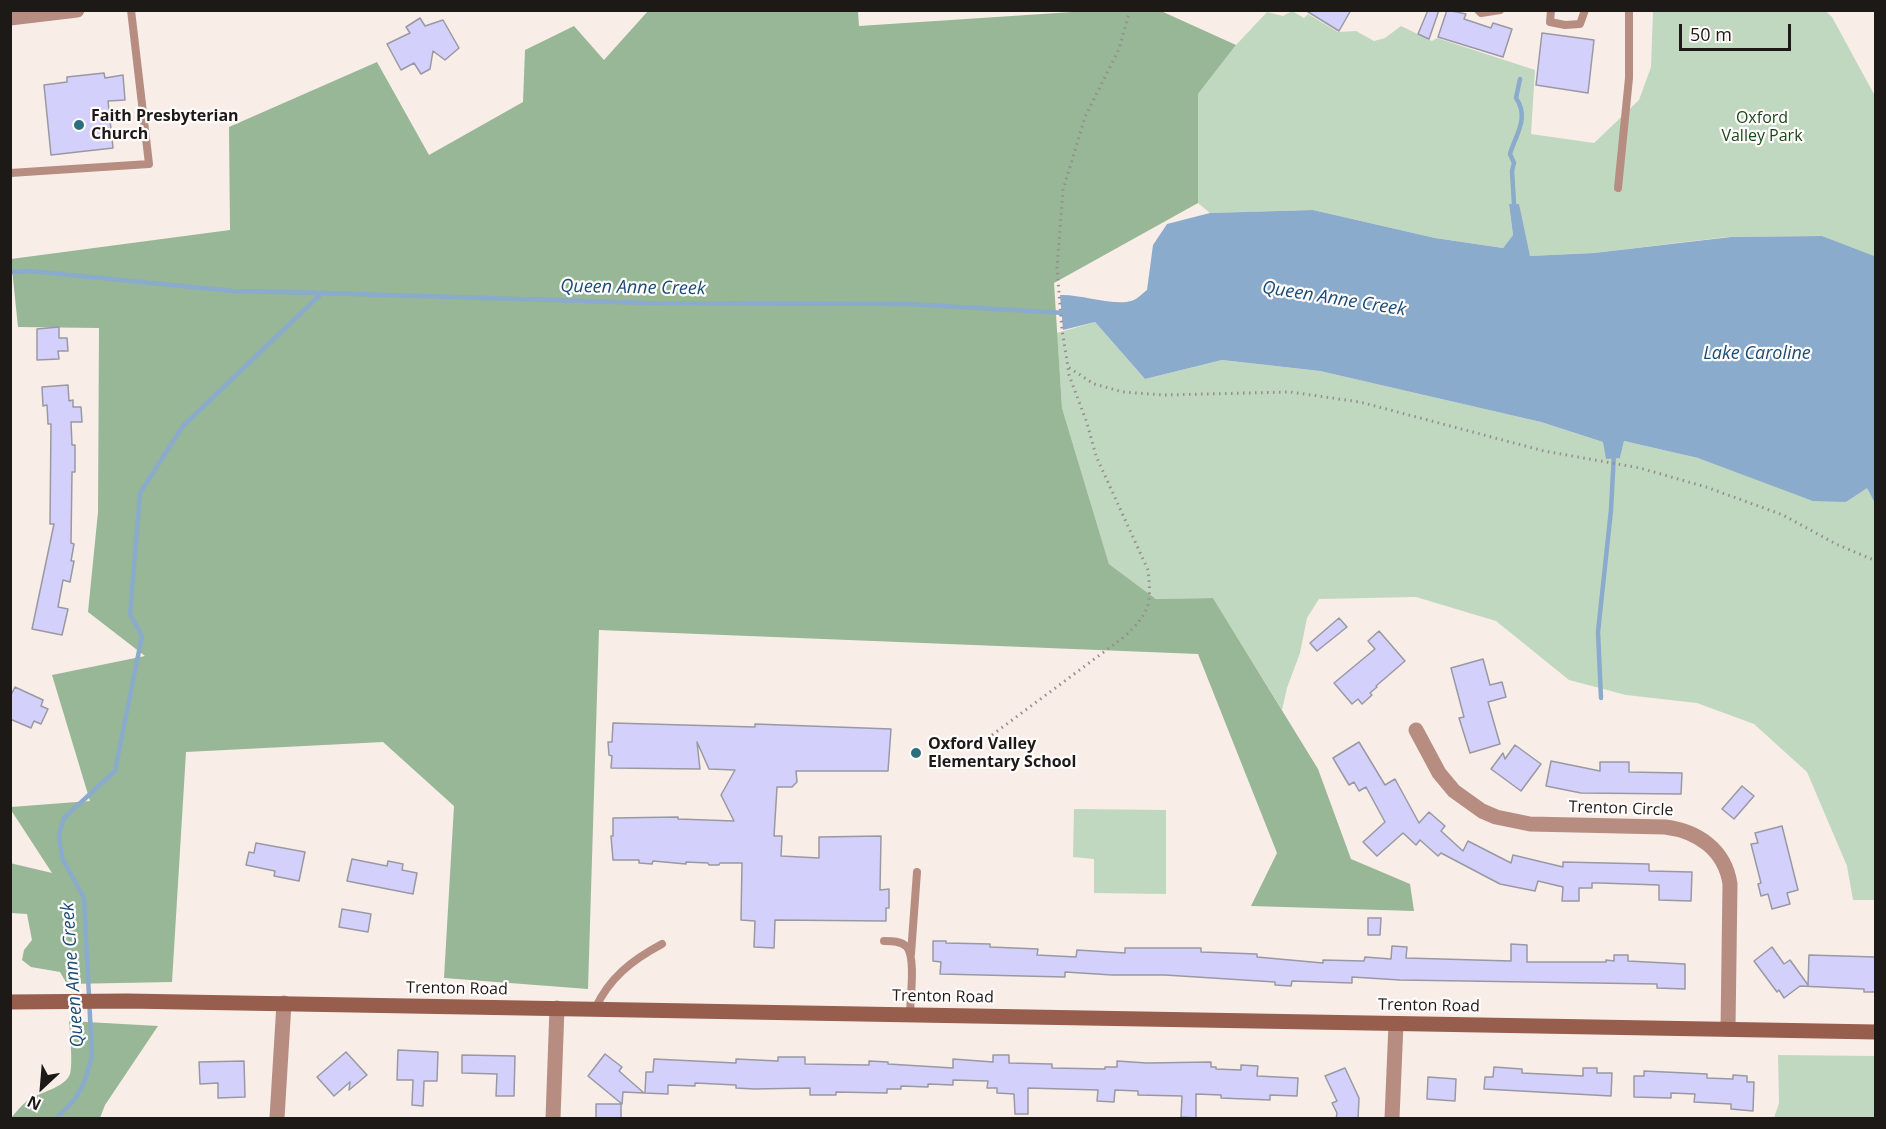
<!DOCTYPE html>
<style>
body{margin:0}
#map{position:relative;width:1886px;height:1129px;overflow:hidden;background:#f9ede7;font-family:"Open Sans",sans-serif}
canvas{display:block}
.frame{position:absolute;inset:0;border:12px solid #1d1917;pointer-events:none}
.north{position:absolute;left:12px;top:1057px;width:60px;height:60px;-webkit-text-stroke:4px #fffcfb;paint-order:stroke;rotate:206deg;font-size:16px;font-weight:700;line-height:24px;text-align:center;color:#1d1917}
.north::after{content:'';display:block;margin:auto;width:21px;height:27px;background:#1d1917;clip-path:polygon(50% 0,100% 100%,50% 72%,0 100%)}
.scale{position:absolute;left:1679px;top:24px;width:112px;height:27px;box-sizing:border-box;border:3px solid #1d1917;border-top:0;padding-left:8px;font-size:18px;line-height:21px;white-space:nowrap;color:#1d1917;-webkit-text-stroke:4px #fffcfb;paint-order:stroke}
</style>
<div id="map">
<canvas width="1886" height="1129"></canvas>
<div class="frame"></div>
<div class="north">N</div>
<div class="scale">50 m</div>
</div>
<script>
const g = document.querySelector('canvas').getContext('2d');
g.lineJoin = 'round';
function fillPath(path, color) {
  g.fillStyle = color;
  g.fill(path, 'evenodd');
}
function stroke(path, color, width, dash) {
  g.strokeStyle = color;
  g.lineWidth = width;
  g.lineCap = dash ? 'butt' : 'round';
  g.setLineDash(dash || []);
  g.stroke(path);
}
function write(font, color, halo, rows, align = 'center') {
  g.font = font + ' "Open Sans",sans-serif';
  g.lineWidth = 4.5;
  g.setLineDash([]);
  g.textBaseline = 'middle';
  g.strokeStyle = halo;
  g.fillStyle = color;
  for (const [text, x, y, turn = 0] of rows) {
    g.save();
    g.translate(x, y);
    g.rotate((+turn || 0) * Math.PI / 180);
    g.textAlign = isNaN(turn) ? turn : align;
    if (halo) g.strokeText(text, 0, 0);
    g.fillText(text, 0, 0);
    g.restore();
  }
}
const green = new Path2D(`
 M1292,11l12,7 4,-4 30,18 18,-1 18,10 11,-3 16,-12 31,15 5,-3 98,32 -4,64 63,9 45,-43 12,-33 2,-56h173l6,6 43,79v162l-53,-22 -95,1 -133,16 -64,3 -21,-52 4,31 -10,13 -68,-10 -122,-28 -103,3 -12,-10v-109l38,-49 31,-33 16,4z
 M1095,322l50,57 77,-19 98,11 221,51 62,20 17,16 4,-17 74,17 148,44 21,-15 9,16 -1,397h-22l-6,-34 -40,-94 -53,-48 -57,-21 -71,-8 -57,-15 -73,-59 -80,-24 -97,2 -12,19 -7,35 -13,35 -5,22 -69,-112 -57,1 -47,-35 -47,-156 -5,-75z
 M1074,809l92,1v84l-72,-1v-34l-21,-2z
 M1778,1055l97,1v62h-101l5,-15z`);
const forest = new Path2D(`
 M648,11h210l1,15 229,-15h73l75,34 -38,49v109l-144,80 8,125 47,156 47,35 57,-1 105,171 33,90 59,25 4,27 -163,-5 26,-53 -79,-199 -599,-24 -11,359 -144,-11 10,-172 -71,-64 -197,10 -14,230 -105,2 -7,-12 -29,-5 -9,-7 2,-10 8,-10 -5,-26 -16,-1 -1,-50 42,10 -41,-63v-3l79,-6 -38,-126 93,-19 -57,-44 10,-100 1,-184 -81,-1 -7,-68 219,-29 -1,-103 148,-65 52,93 94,-53 2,-52 49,-24 30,34z
 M69,1021l89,5 -53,79 -5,13h-89c4,-5 10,-12 16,-17 12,-9 38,-13 43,-27 3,-10 0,-41 -1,-53z`);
const water = new Path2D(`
 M1509,204h10l11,52 64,-3 137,-16 91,-1 52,20 2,2 -1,245 -8,-15 -21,14 -33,-1 -115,-43 -74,-17 -4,17 -14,1 -3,-17 -62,-20 -221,-51 -98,-11 -77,19 -50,-57 -32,8 -3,-35c20,-1 54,11 71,6 5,-1 11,-7 16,-11l6,-45 14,-21 43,-11 103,-3 122,28 68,10 10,-13z`);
const stream = new Path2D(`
 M1514,204l-2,-33 2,-8 -4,-9c5,-18 20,-36 6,-56l4,-19
 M10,272l20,-1 203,20 89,2
 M1601,698l-3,-66 13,-122 3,-57
 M57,1118l18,-19 9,-16 8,-27 -8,-158 -22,-40 -3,-23 5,-17 51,-47 27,-135 -12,-22 10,-121 43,-67 139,-133 327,10 259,1 157,9`);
const building = new Path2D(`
 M1305,10h46l-12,21z
 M1428,10h11l-10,29 -11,-5z
 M1447,10l19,4 -2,5 27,9 2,-5 19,6 -9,28 -65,-20z
 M420,18l5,8 18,-6 16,28 -14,12 -12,-9 -3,18 -9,5 -7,-11 -13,7 -14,-26 23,-11 -4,-6z
 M1542,33l52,7 -6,53 -52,-8z
 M104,73l1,5 18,-3 2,25 -17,1 5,47 -62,7 -7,-70 23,-3v-5z
 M59,327v11h8l1,13h-10l1,8 -22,1v-31z
 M68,385l1,16 4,-1v7h8l1,15h-11l1,23h3v27h-3l-1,71 3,1 -3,17h3l-4,21 -7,-2 -5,27 10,2 -6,26 -30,-6 22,-105h-4l1,-100h-3l-1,-19 -4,1 -1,-19z
 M1339,618l8,9 -30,24 -7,-8z
 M1379,631l26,30 -29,25 1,1 -7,6 2,2 -10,9 -4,-5 -6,5 -18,-21 41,-34 -7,-8z
 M1483,659l7,26 12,-3 4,15 -18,5 12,42 -30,9 -11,-35 5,-1 -13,-49z
 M15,687l28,13 -2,6 7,3 -7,15 -7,-3 -3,7 -21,-9v-22z
 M613,723l142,4v-3l136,5 -3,42h-92l1,11 -5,5h-15l-3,49h8l-1,20 38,2v-21l62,-1 -1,54 9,-1v19h-3v13l-111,-1 -1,28 -20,-1 1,-26 -14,-1 1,-57h-22l-1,2h-10l-1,-2 -22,-1v2l-33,-3 -1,3 -13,-1v-3h-26l-2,-24h2v-18l65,-1v2l56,2 -13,-26 14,-25 -26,-1 -12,-27 3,27 -89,-1 1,-12 -3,-1 -1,-13h4z
 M1359,742l26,43 10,-6 24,44 10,-11 16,14 -4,5 22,20 5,-10 43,22 2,-8 50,12v-5l86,2v7l43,1 -1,29 -32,-1v-15l-59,-2h-8v5h-13v13h-17l1,-14 -25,-6 -3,10 -35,-7 -59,-31 -3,3 -18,-16 -4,5 -13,-12 -26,23 -14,-14 22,-20 -19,-35 -7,4 -5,-9 -5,3 -16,-27z
 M1515,745l26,19 -20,27 -30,-22 12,-16 2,6z
 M1551,761l49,10v-9h29v10l53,1 -1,21 -100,-1 -35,-7z
 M1742,786l12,10 -20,23 -12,-10z
 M1782,826l16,64 -11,3 3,11 -18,5 -4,-15 -7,2 -3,-12 3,-1 -10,-39 7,-1 -3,-10z
 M256,843l49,9 -6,29 -25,-5 1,-5 -29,-6 3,-13 5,1z
 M352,859l35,7 1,-5 15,3 -1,6 15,3 -4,21 -66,-13z
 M342,909l29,5 -3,18 -29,-5z
 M1368,918h13l-1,17h-12z
 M933,941h13v2l44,1v3l48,2 -1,6 39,2 1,-7 48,3v-5h76v4l56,2v3l66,6v-3l41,1 1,-4 26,2 1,-13 15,1 -1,11 105,3v-17l16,1v17h79v-2l8,1v-6h14v6l57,3v25l-28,-1v-4l-257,-4 -48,-3v6l-60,-2 -1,5 -16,-1v-3l-110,-7h-53l-47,-3v5l-125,-3 1,-12 -8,-1z
 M1772,947l12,17 6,-4 18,25 1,-30 66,2v35h-11v-3l-64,-3 -16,12 -5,-8 -2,2 -23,-31z
 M398,1050l40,2 -1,29h-13l-1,25 -11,-1 1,-25h-16z
 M346,1052l21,23 -18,15 1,-8 -16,14 -17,-19z
 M605,1054l17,13 -3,4 25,22 -21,-1 -1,12 -34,-28z
 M462,1055l53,1 -1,40h-18l1,-22 -35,-1z
 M993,1055h16v8l43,1v4l53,1v-2h12v-6l30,2 64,-1v5h5v2l25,1v-5l17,1 -1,10 41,2 -1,18 -27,-1v5l-49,-2v-3l-25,-1v24l-15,-1 1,-21 -44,-1v-4l-23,-1 -1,12 -17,-1 1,-11 -70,-2v26h-13l-1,-20 -17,-1v-5h-10l1,-7 -35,-1v5l-25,-1v3l-27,-1v3h-14v4l-51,-1v3h-26v-7l-56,1 -18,-1v-3l-41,-2v3l-27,-1v9l-23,-1 1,-21h7l1,-13 82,4v-4l42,2v-4h27v7l64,1v-4l19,1v2l65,4v-9l40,3z
 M244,1061l1,36 -27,1v-15l-18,1 -1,-22z
 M1494,1067l28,2v4l61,3v-8h14v5h15l-1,23 -127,-7 1,-12h8z
 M1345,1068l14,30 -1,21h-22l1,-6 -5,-10 5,-2 -12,-25z
 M1644,1071l63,3v4l26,1v-4l14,1v6h7l-1,29 -22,-2v-5l-37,-2 1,-8 -24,-1v5l-37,-1v-21h10z
 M1428,1077l28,2 -1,22 -28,-2z
 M596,1104h25v15h-25z`);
const path = new Path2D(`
 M1130,10l-11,39 -34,68 -22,73 -6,78 5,62 6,37 26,17 29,8 41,3 126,-3 70,10 184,49 96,17 66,19 77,28 53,29 40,17
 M992,735l132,-98c25,-24 28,-32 24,-67l-52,-114 -9,-33 -18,-48 -1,-8`);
const lane = new Path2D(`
 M1478,10l3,3 19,-3
 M1551,10l-1,12 15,3 15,-1 5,-14
 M10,173l139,-9 -18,-154
 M1618,188l11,-110v-68
 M884,941c8,0 17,0 23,6 9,11 3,53 3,68
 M911,954l6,-82
 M595,1009c14,-31 37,-49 67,-65`);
const street = new Path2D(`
 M10,18l67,-8
 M1416,730l23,43 15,18 28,20 14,6 34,7 135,3c33,4 60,23 65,57l-2,145
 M277,1118l7,-115
 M553,1118l4,-110
 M1392,1118l4,-94`);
const secondary = new Path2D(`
 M10,1002l117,-1 1749,31`);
const markers = [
 [79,125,6,"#2a717d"],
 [916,753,6,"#2a717d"]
];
const poiNames = [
 ["Faith Presbyterian",91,116],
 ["Church",91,134],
 ["Oxford Valley",928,744],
 ["Elementary School",928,762]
];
const parkNames = [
 ["Oxford",1762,118],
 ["Valley Park",1762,136]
];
const streetNames = [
 ["Trenton Circle",1621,809,2],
 ["Trenton Road",457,989,1],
 ["Trenton Road",943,997,1],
 ["Trenton Road",1429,1006,1]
];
const waterNames = [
 ["Queen Anne Creek",633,288,1],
 ["Queen Anne Creek",1334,299,9],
 ["Lake Caroline",1757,354],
 ["Queen Anne Creek",73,975,-94]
];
fillPath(green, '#c1d8c0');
fillPath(forest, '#97b796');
fillPath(water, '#8aabcc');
stroke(stream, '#8aabcc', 4.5);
fillPath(building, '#d3d1fc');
stroke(building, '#9999a3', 1.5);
stroke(path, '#968e8a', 3, [1.5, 4.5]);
stroke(lane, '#b78d82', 8);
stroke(street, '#b78d82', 15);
stroke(secondary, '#975d4d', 15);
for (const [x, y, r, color] of markers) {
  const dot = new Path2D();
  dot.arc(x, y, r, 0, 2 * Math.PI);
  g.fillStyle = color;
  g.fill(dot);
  stroke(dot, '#fffcfb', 2);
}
write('bold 16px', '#1d1917', '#fffcfb', poiNames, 'left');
write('16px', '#18471a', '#fffcfb', parkNames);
write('16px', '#1d1917', '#fffcfb', streetNames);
write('italic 18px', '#194c77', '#fffcfb', waterNames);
</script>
